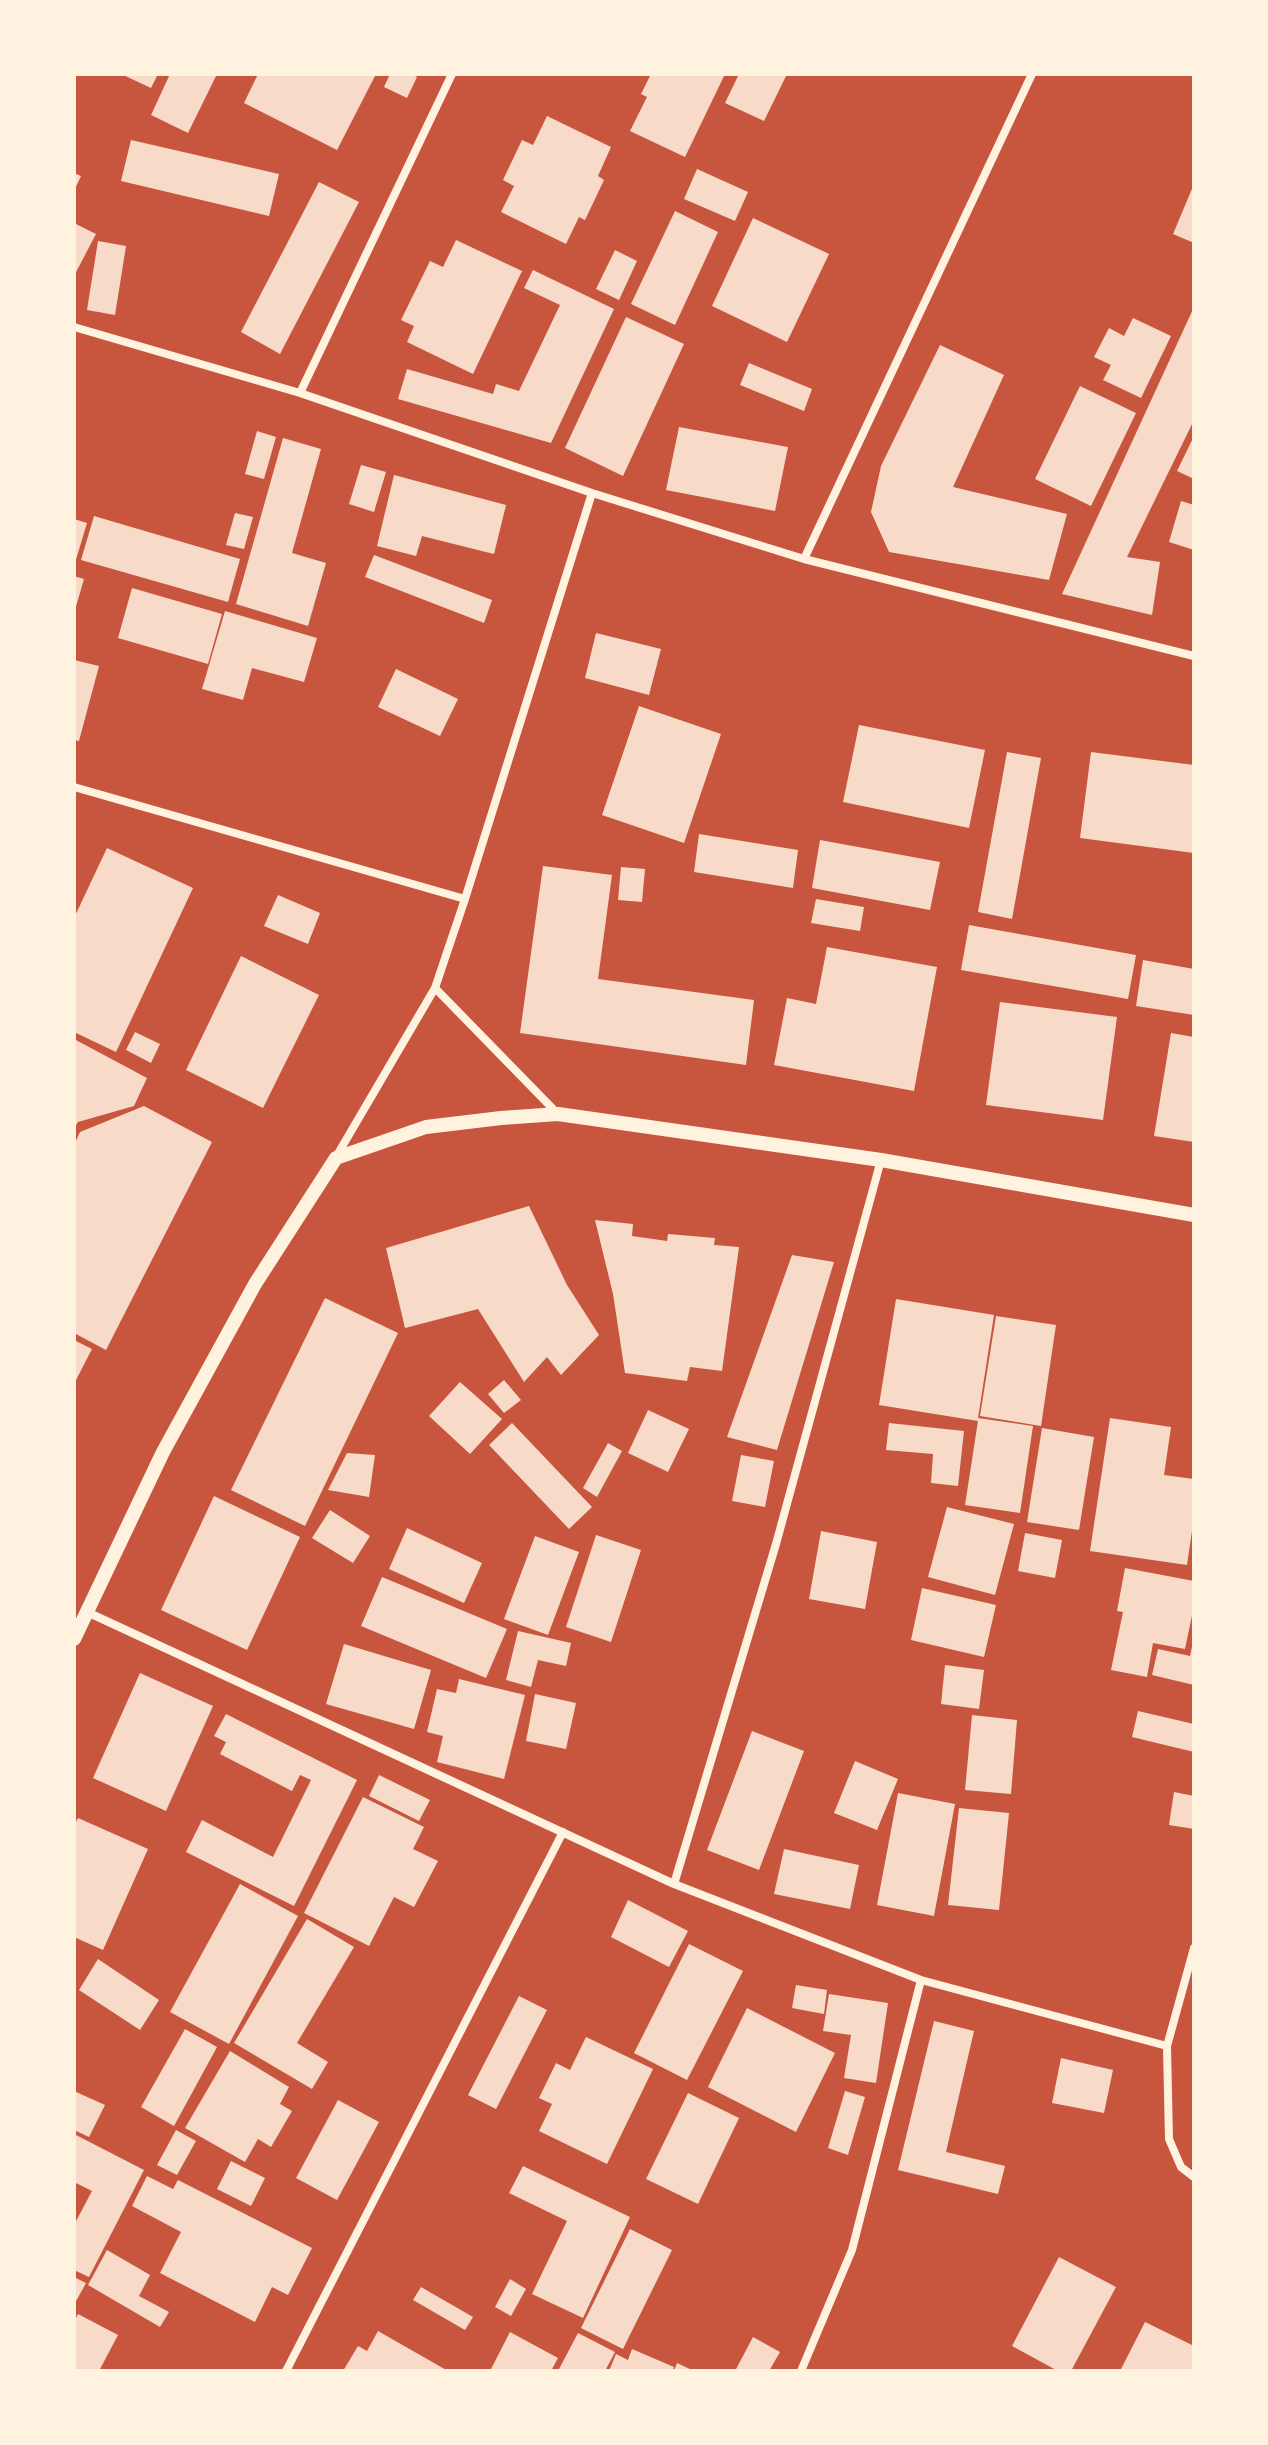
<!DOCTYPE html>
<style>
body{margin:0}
#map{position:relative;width:1268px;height:2445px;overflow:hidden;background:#c8553d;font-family:Literata,serif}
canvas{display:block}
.frame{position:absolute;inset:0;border:76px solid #fff3e0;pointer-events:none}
</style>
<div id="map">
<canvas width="1268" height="2445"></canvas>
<div class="frame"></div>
</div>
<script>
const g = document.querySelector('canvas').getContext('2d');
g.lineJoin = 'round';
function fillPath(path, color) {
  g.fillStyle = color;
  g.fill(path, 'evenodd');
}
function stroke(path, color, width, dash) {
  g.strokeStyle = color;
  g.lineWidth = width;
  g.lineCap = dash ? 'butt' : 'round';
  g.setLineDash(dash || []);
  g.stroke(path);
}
const building = new Path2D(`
 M121,74h37l-7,14z
 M170,74h47l-29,59 -37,-18z
 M258,74h118l-39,76 -93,-47z
 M390,74h20l7,3 -10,21 -23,-11z
 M651,74h74l-40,83 -55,-26 17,-34 -6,-3z
 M739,74h48l-23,47 -39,-18z
 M547,116l64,31 -13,29 6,4 -19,40 -6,-3 -13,27 -65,-32 13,-26 -11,-6 19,-40 11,5z
 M131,140l148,34 -10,42 -148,-35z
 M697,169l51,23 -13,29 -51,-22z
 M74,173l7,3 -7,15z
 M319,182l40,20 -79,152 -39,-22z
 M1194,184v59l-21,-9z
 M675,211l43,21 -43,93 -44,-21z
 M753,218l76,36 -42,88 -75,-36z
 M74,223l22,11 -22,42z
 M456,240l66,31 -49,103 -66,-32 7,-16 -13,-6 29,-59 13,6z
 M98,241l28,5 -11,69 -28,-5z
 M615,250l22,11 -18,39 -23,-11z
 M533,270l81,39 -63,134 -153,-44 9,-30 86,25 3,-10 23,7 41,-86 -36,-17z
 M1194,307v113l-67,137 33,5 -8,53 -90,-21z
 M626,317l58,27 -61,132 -58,-28z
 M1133,318l38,18 -30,62 -38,-18 8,-15 -17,-8 15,-29 15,8z
 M940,345l64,30 -51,112 114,27 -18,66 -160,-28 -18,-40 10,-46z
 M749,363l63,26 -8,22 -64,-26z
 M1080,386l56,27 -45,93 -56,-27z
 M679,427l109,20 -13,64 -109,-21z
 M257,431l19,6 -12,42 -19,-5z
 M1194,436v43l-17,-8z
 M283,438l38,11 -29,104 34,10 -18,63 -72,-22z
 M361,465l25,7 -12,40 -25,-8z
 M394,475l112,30 -12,49 -72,-18 -6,20 -39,-10z
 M1181,501l13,4v45l-25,-8z
 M235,513l18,4 -9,32 -18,-4z
 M94,516l146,43 -12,43 -147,-42z
 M74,519l13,4 -12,40h-1z
 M374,555l118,45 -8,23 -119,-46z
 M74,576l10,3 -9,31 -1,-1z
 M132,588l90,26 -14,50 -90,-26z
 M225,611l92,27 -13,44 -52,-14 -9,32 -41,-11z
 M596,633l65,16 -12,46 -64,-17z
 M74,660l25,6 -20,75 -5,-1z
 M396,669l62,30 -18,37 -62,-29z
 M639,706l82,28 -37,109 -82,-28z
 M859,725l126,25 -16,78 -126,-26z
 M1007,752l34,6 -29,161 -34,-7z
 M1091,752l103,13v88l-114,-15z
 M699,834l99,16 -5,38 -99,-16z
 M820,840l120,22 -10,48 -118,-22z
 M107,848l86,40 -77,164 -42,-20v-114z
 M543,866l69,9 -14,104 156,21 -8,65 -226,-32z
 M621,867l24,2 -3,33 -24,-2z
 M278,895l42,18 -12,31 -44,-18z
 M816,899l48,8 -4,24 -49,-8z
 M969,925l167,30 -8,44 -167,-29z
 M827,947l110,20 -23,124 -140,-26 13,-67 29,6z
 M241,956l78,39 -56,113 -77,-38z
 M1143,960l51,9v46l-58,-9z
 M1000,1002l117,15 -14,103 -117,-15z
 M135,1032l25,12 -9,19 -25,-13z
 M1171,1033l23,4v105l-40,-6z
 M74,1039l73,39 -13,28 -56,16 -4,7z
 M144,1106l68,36 -106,208 -32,-17v-188l6,-13z
 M529,1206l38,79 32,50 -38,40 -14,-18 -23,25 -46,-73 -73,19 -19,-80z
 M595,1220l38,4 -1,12 35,5 1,-7 47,4 -1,7 25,2 -17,124 -32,-4 -3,14 -62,-8 -12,-79z
 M792,1255l42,7 -57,188 -50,-13z
 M325,1298l73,35 -93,193 -74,-36z
 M896,1299l98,16 -16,103 55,8 -13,87 -55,-8 13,-84 -99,-16z
 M996,1316l60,9 -15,101 -61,-10z
 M74,1340l18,9 -18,35z
 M504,1380l17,20 -17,13 -16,-19z
 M460,1382l42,37 -32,35 -41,-38z
 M648,1410l41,19 -21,43 -40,-19z
 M1110,1418l61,9 -7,48 30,4v38l-7,48 -97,-14z
 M512,1423l80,84 -23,22 -80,-84z
 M889,1423l75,8 -6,55 -27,-3 2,-29 -47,-4z
 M1042,1428l52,9 -15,93 -52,-8z
 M608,1443l14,8 -25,46 -14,-9z
 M347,1453l28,2 -6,42 -41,-7z
 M741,1455l33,6 -9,46 -33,-6z
 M214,1496l86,41 -53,113 -86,-40z
 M947,1507l67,17 -19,71 -67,-18z
 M330,1510l40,26 -17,27 -41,-25z
 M407,1528l75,35 -18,40 -75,-34z
 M821,1531l56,11 -12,67 -56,-10z
 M1025,1533l37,7 -7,38 -37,-7z
 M596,1535l45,15 -30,92 -45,-15z
 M535,1536l44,16 -31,83 -44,-16z
 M1125,1568l69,13v25l-9,43 -32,-6 -6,34 -36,-7 12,-58 -6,-1z
 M382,1577l125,52 -21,49 -125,-52z
 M922,1588l74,17 -12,52 -73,-17z
 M518,1631l53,12 -5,23 -28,-6 -7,27 -25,-7z
 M1193,1642l1,43 -42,-10 6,-26 32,7z
 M344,1644l87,26 -17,59 -88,-25z
 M945,1665l39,5 -5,39 -38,-5z
 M140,1673l73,33 -47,105 -73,-33z
 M459,1679l66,16 -21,84 -67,-17 6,-26 -16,-4 10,-43 19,4z
 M535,1694l41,9 -10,46 -40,-8z
 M1138,1711l56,13v28l-62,-15z
 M226,1714l131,66 -63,126 -108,-54 16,-32 71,37 38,-77 -11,-5 -8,16 -72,-37 6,-12 -12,-6z
 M972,1715l45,5 -6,74 -46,-4z
 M752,1731l52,20 -45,119 -52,-20z
 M855,1761l43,18 -21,51 -43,-17z
 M379,1775l51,25 -11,21 -50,-25z
 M1174,1792l20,4v33l-25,-4z
 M898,1793l57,11 -21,112 -57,-11z
 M363,1797l61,30 -11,22 25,12 -24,46 -20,-10 -25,49 -65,-33z
 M959,1808l50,5 -10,97 -51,-5z
 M78,1818l70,31 -45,101 -29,-13v-111z
 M784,1849l75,16 -9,44 -76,-15z
 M240,1884l58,32 -69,128 -59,-32z
 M628,1900l60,31 -19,36 -58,-30z
 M307,1919l47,28 -57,96 31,19 -16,27 -78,-46z
 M689,1944l54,27 -56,109 -53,-27z
 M98,1959l61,41 -19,30 -61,-40z
 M796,1985l31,5 -3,24 -32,-6z
 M829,1994l59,9 -12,80 -32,-5 7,-43 -28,-4z
 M519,1996l28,14 -51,99 -28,-14z
 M747,2008l88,45 -39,79 -88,-45z
 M934,2021l40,10 -28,121 59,14 -7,28 -100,-24z
 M185,2029l32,18 -43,79 -33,-19z
 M586,2037l67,32 -46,95 -68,-33 13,-27 -13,-6 17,-35 14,7z
 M230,2051l59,36 -9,17 12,7 -21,36 -13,-8 -13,23 -60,-34z
 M1061,2058l52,12 -9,43 -52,-10z
 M74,2091l31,14 -16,32 -15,-7z
 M845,2091l20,6 -17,58 -20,-7z
 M688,2093l51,25 -41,86 -52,-25z
 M338,2100l41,22 -42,78 -41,-22z
 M176,2130l20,11 -19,34 -20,-10z
 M74,2134l70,36 -55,107 -15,-7v-45l18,-34 -18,-9z
 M231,2161l34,17 -14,28 -34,-17z
 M523,2166l107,51 -47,101 -51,-24 35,-73 -58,-28z
 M147,2176l26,13 5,-9 134,68 -24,47 -16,-8 -17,35 -95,-49 21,-41 -49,-26z
 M630,2229l42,21 -49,99 -42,-21z
 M107,2250l43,25 -11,21 30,16 -9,15 -72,-42z
 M1059,2257l57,30 -45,84h-13l-46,-25z
 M74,2277l12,6 -12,22z
 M510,2279l16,10 -15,27 -16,-9z
 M421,2287l52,30 -8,13 -52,-30z
 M78,2314l40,21 -19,36h-25v-54l2,1z
 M1145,2322l49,24v25h-74z
 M378,2331l70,40h-105l15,-25 9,5z
 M510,2332l48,26 -7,13h-61z
 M578,2333l37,19 -10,19h-47z
 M753,2337l27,15 -11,19h-34z
 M632,2349l42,18 -2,4h-63l7,-17 12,6z
 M677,2363l17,8h-20z`);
const minor = new Path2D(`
 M74,327l226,66 292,100 212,66 390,97
 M300,393l152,-319
 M804,559l228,-485
 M74,787l391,112
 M435,988l122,125
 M336,1157l99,-169 30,-89 127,-406
 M87,1612l587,272 247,96 246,66 27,-98
 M674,1884l102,-340 105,-384
 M1167,2046l2,93 12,28 13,10
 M286,2371l277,-539
 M801,2371l51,-121 69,-270`);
const tertiary = new Path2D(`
 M74,1639l89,-187 92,-168 81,-126 90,-31 75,-9 57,-4 323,46 313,55`);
fillPath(building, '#f7dbc8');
stroke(minor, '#fff3e0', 8);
stroke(tertiary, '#fff3e0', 14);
</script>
